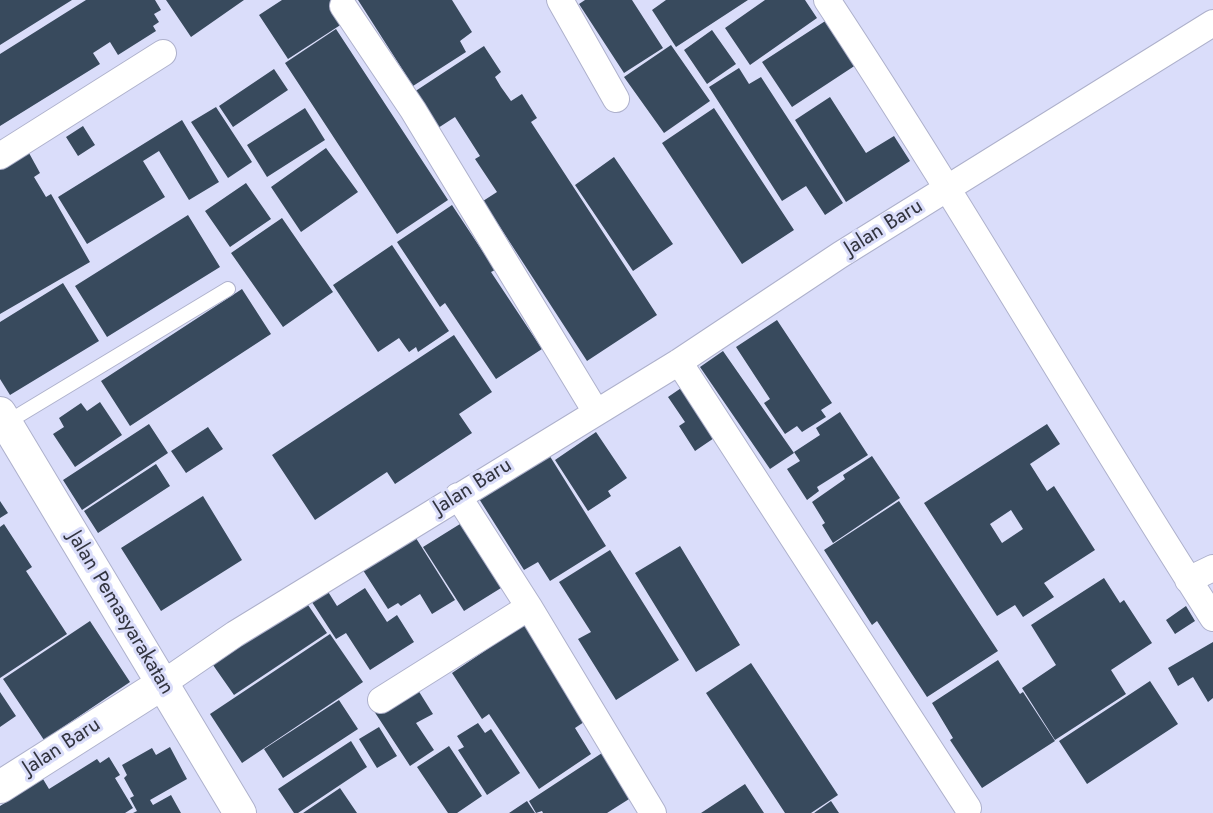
<!DOCTYPE html>
<style>
body{margin:0}
canvas{display:block;background:#daddfa}
</style>
<canvas width="1213" height="813"></canvas>
<script>
const g = document.querySelector('canvas').getContext('2d');
g.lineJoin = 'round';
function fillPath(path, color) {
  g.fillStyle = color;
  g.fill(path, 'evenodd');
}
function stroke(path, color, width, dash) {
  g.strokeStyle = color;
  g.lineWidth = width;
  g.lineCap = dash ? 'butt' : 'round';
  g.setLineDash(dash || []);
  g.stroke(path);
}
function write(font, color, halo, rows, align = 'center') {
  g.font = font + ' Jost,sans-serif';
  g.lineWidth = 6;
  g.setLineDash([]);
  g.textBaseline = 'middle';
  g.strokeStyle = halo;
  g.fillStyle = color;
  for (const [text, x, y, turn = 0] of rows) {
    g.save();
    g.translate(x, y);
    g.rotate((+turn || 0) * Math.PI / 180);
    g.textAlign = isNaN(turn) ? turn : align;
    if (halo) g.strokeText(text, 0, 0);
    g.fillText(text, 0, 0);
    g.restore();
  }
}
const building = new Path2D(`
 M0,0h72l-72,45z
 M86,0h69l6,10 -7,4 5,8 -6,4 3,5 -38,24 -8,-13 -17,11 7,11 -100,62v-72z
 M166,0h78l-53,37z
 M282,0h49l14,22 -57,37 -29,-44z
 M358,0h94l20,32 -12,9 6,11 -53,34z
 M585,0h47l31,48 -39,25 -45,-69z
 M666,0h82l-72,47 -24,-37z
 M765,0h40l12,18 -67,47 -25,-37z
 M833,16l29,45 -70,46 -30,-45z
 M336,29l112,171 -51,34 -112,-171z
 M712,30l24,34 -29,20 -23,-34z
 M671,45l39,56 -46,32 -40,-56z
 M484,46l17,26 -6,5 6,10 10,14 11,-7 15,24 -6,4 126,193 -70,46 -104,-160 14,-9 -22,-33 5,-3 -25,-39 -17,11 -24,-36z
 M739,68l10,16 12,-7 82,126 -18,12 -19,-29 -24,15 -73,-114z
 M274,69l14,21 -55,37 -14,-21z
 M830,97l36,56 28,-17 16,25 -64,41 -51,-82z
 M216,107l36,55 -24,16 -37,-56z
 M305,108l20,32 -58,37 -20,-32z
 M714,108l80,122 -52,34 -80,-121z
 M182,120l37,62 -30,18 -30,-49 -16,10 22,36 -78,47 -29,-47z
 M83,126l12,19 -17,11 -12,-19z
 M326,148l32,44 -57,40 -30,-45z
 M29,153l11,20 -6,4 12,20 5,-3 39,68 -90,52v-144z
 M614,157l59,87 -40,27 -58,-86z
 M246,183l25,36 -41,28 -25,-36z
 M452,205l43,65 -4,2 51,77 -46,30 -51,-76 -5,4 -43,-65z
 M188,215l32,52 -113,70 -32,-51z
 M282,218l51,74 -50,35 -52,-74z
 M392,245l57,86 -31,21 -2,-5 -7,5 -10,-14 -21,14 -45,-67z
 M63,283l36,58 -89,54 -10,-16v-57z
 M242,289l29,45 -141,92 -29,-45z
 M777,320l55,83 -11,7 5,7 -24,15 -5,-6 -12,8 -21,-31 6,-4 -34,-52z
 M454,335l38,57 -33,22 13,19 -77,51 -8,-12 -72,48 -43,-65z
 M723,351l71,102 -24,16 -70,-102z
 M687,384l33,50 -25,17 -16,-25 6,-4 -17,-25z
 M100,402l22,33 -47,32 -22,-33 11,-7 -5,-9 22,-15 6,8z
 M840,412l28,43 -51,32 2,4 -12,9 -20,-31 13,-8 -6,-9 26,-17 -4,-7z
 M149,424l19,29 -86,57 -19,-30z
 M1047,424l13,20 -30,20 17,27 7,-5 41,64 -51,33 10,14 -31,20 -8,-12 -18,11 -73,-113zM1011,510l12,19 -21,14 -12,-19z
 M208,427l15,22 -37,24 -15,-22z
 M596,432l31,46 -19,13 3,5 -23,15 -33,-51z
 M546,450l60,96 -56,35 -12,-19 -14,8 -48,-76z
 M872,456l28,42 -67,45 -11,-18 3,-2 -13,-21 33,-23 -2,-4z
 M156,464l14,22 -72,47 -14,-22z
 M203,496l39,64 -81,51 -40,-63z
 M0,501l8,12 -8,5z
 M899,501l99,150 -71,46 -50,-76 -5,4 -48,-75z
 M4,524l28,43 -6,4 41,63 -67,44v-151z
 M460,524l41,64 -37,23 -41,-64z
 M409,527l46,73 -23,14 -12,-20 -19,12 -3,-3 -10,6 -29,-45z
 M680,546l60,99 -44,27 -61,-99z
 M610,550l69,110 -63,40 -38,-61 13,-7 -32,-50z
 M1104,578l16,25 4,-3 28,43 -41,27 15,24 -71,46 -33,-52 34,-23 -25,-40z
 M322,582l15,24 28,-18 22,34 10,-7 17,27 -44,28 -24,-37 -10,6 -30,-46z
 M306,602l21,31 -93,62 -21,-30z
 M1186,606l9,15 -20,13 -9,-14z
 M90,621l40,61 -86,58 -41,-61z
 M529,621l58,99 -12,8 16,26 -52,35 -50,-75 -7,5 -30,-46z
 M330,634l33,48 -121,81 -32,-49z
 M1213,642v56l-5,4 -15,-25 -15,9 -10,-18z
 M998,660l22,34 3,-2 32,49 -73,47 -32,-48 3,-2 -21,-35z
 M751,663l87,132 -27,18h-26l-79,-120z
 M1150,681l28,43 -91,60 -28,-43z
 M418,690l15,24 -17,9 18,27 -24,16 -38,-58z
 M0,692l16,24 -16,11z
 M339,700l19,29 -75,49 -19,-29z
 M478,723l7,10 6,-4 29,44 -33,22 -29,-45 6,-3 -7,-11z
 M379,727l18,29 -20,12 -18,-29z
 M351,741l16,26 -69,46h-4l-16,-24z
 M449,746l33,50 -25,17h-9l-31,-46z
 M170,747l17,32 -37,21 3,5 18,-10 10,18h-48l4,-2 -7,-13 4,-2 -10,-18 3,-3 -5,-10 30,-17 4,7z
 M602,753l35,41 -30,19h-64l-1,-2 -6,2 -7,-12z
 M109,757l11,18 -5,3 18,30 -8,5h-125v-7l43,-27 6,10 48,-30 3,4z
 M745,784l19,29h-63z
 M340,788l17,25h-54z
 M527,801l8,12h-26z
 M831,801l8,12h-25z`);
const service = new Path2D(`
 M6,423l222,-134`);
const minor = new Path2D(`
 M560,0l56,99
 M827,0c134,203 255,414 386,618
 M343,6l70,104 183,302
 M0,156l163,-103
 M679,362l289,446
 M458,496l71,111 124,206
 M1188,580l25,-12
 M162,684l73,-50 444,-272 161,-107 373,-232
 M381,700l148,-93`);
const tertiary = new Path2D(`
 M0,413l240,400
 M0,787l162,-103`);
const streetNames = [
 ["Jalan Baru",884,228,-32],
 ["Jalan Baru",473,487,-32],
 ["Jalan Pemasyarakatan",120,613,59],
 ["Jalan Baru",62,747,-33]
];
fillPath(building, '#384a5d');
stroke(service, '#aeb1cc', 16);
stroke(minor, '#aeb1cc', 28);
stroke(tertiary, '#aeb1cc', 34);
stroke(service, '#fff', 14);
stroke(minor, '#fff', 26);
stroke(tertiary, '#fff', 32);
write('21px', '#32343f', '#daddfa', streetNames);
</script>
